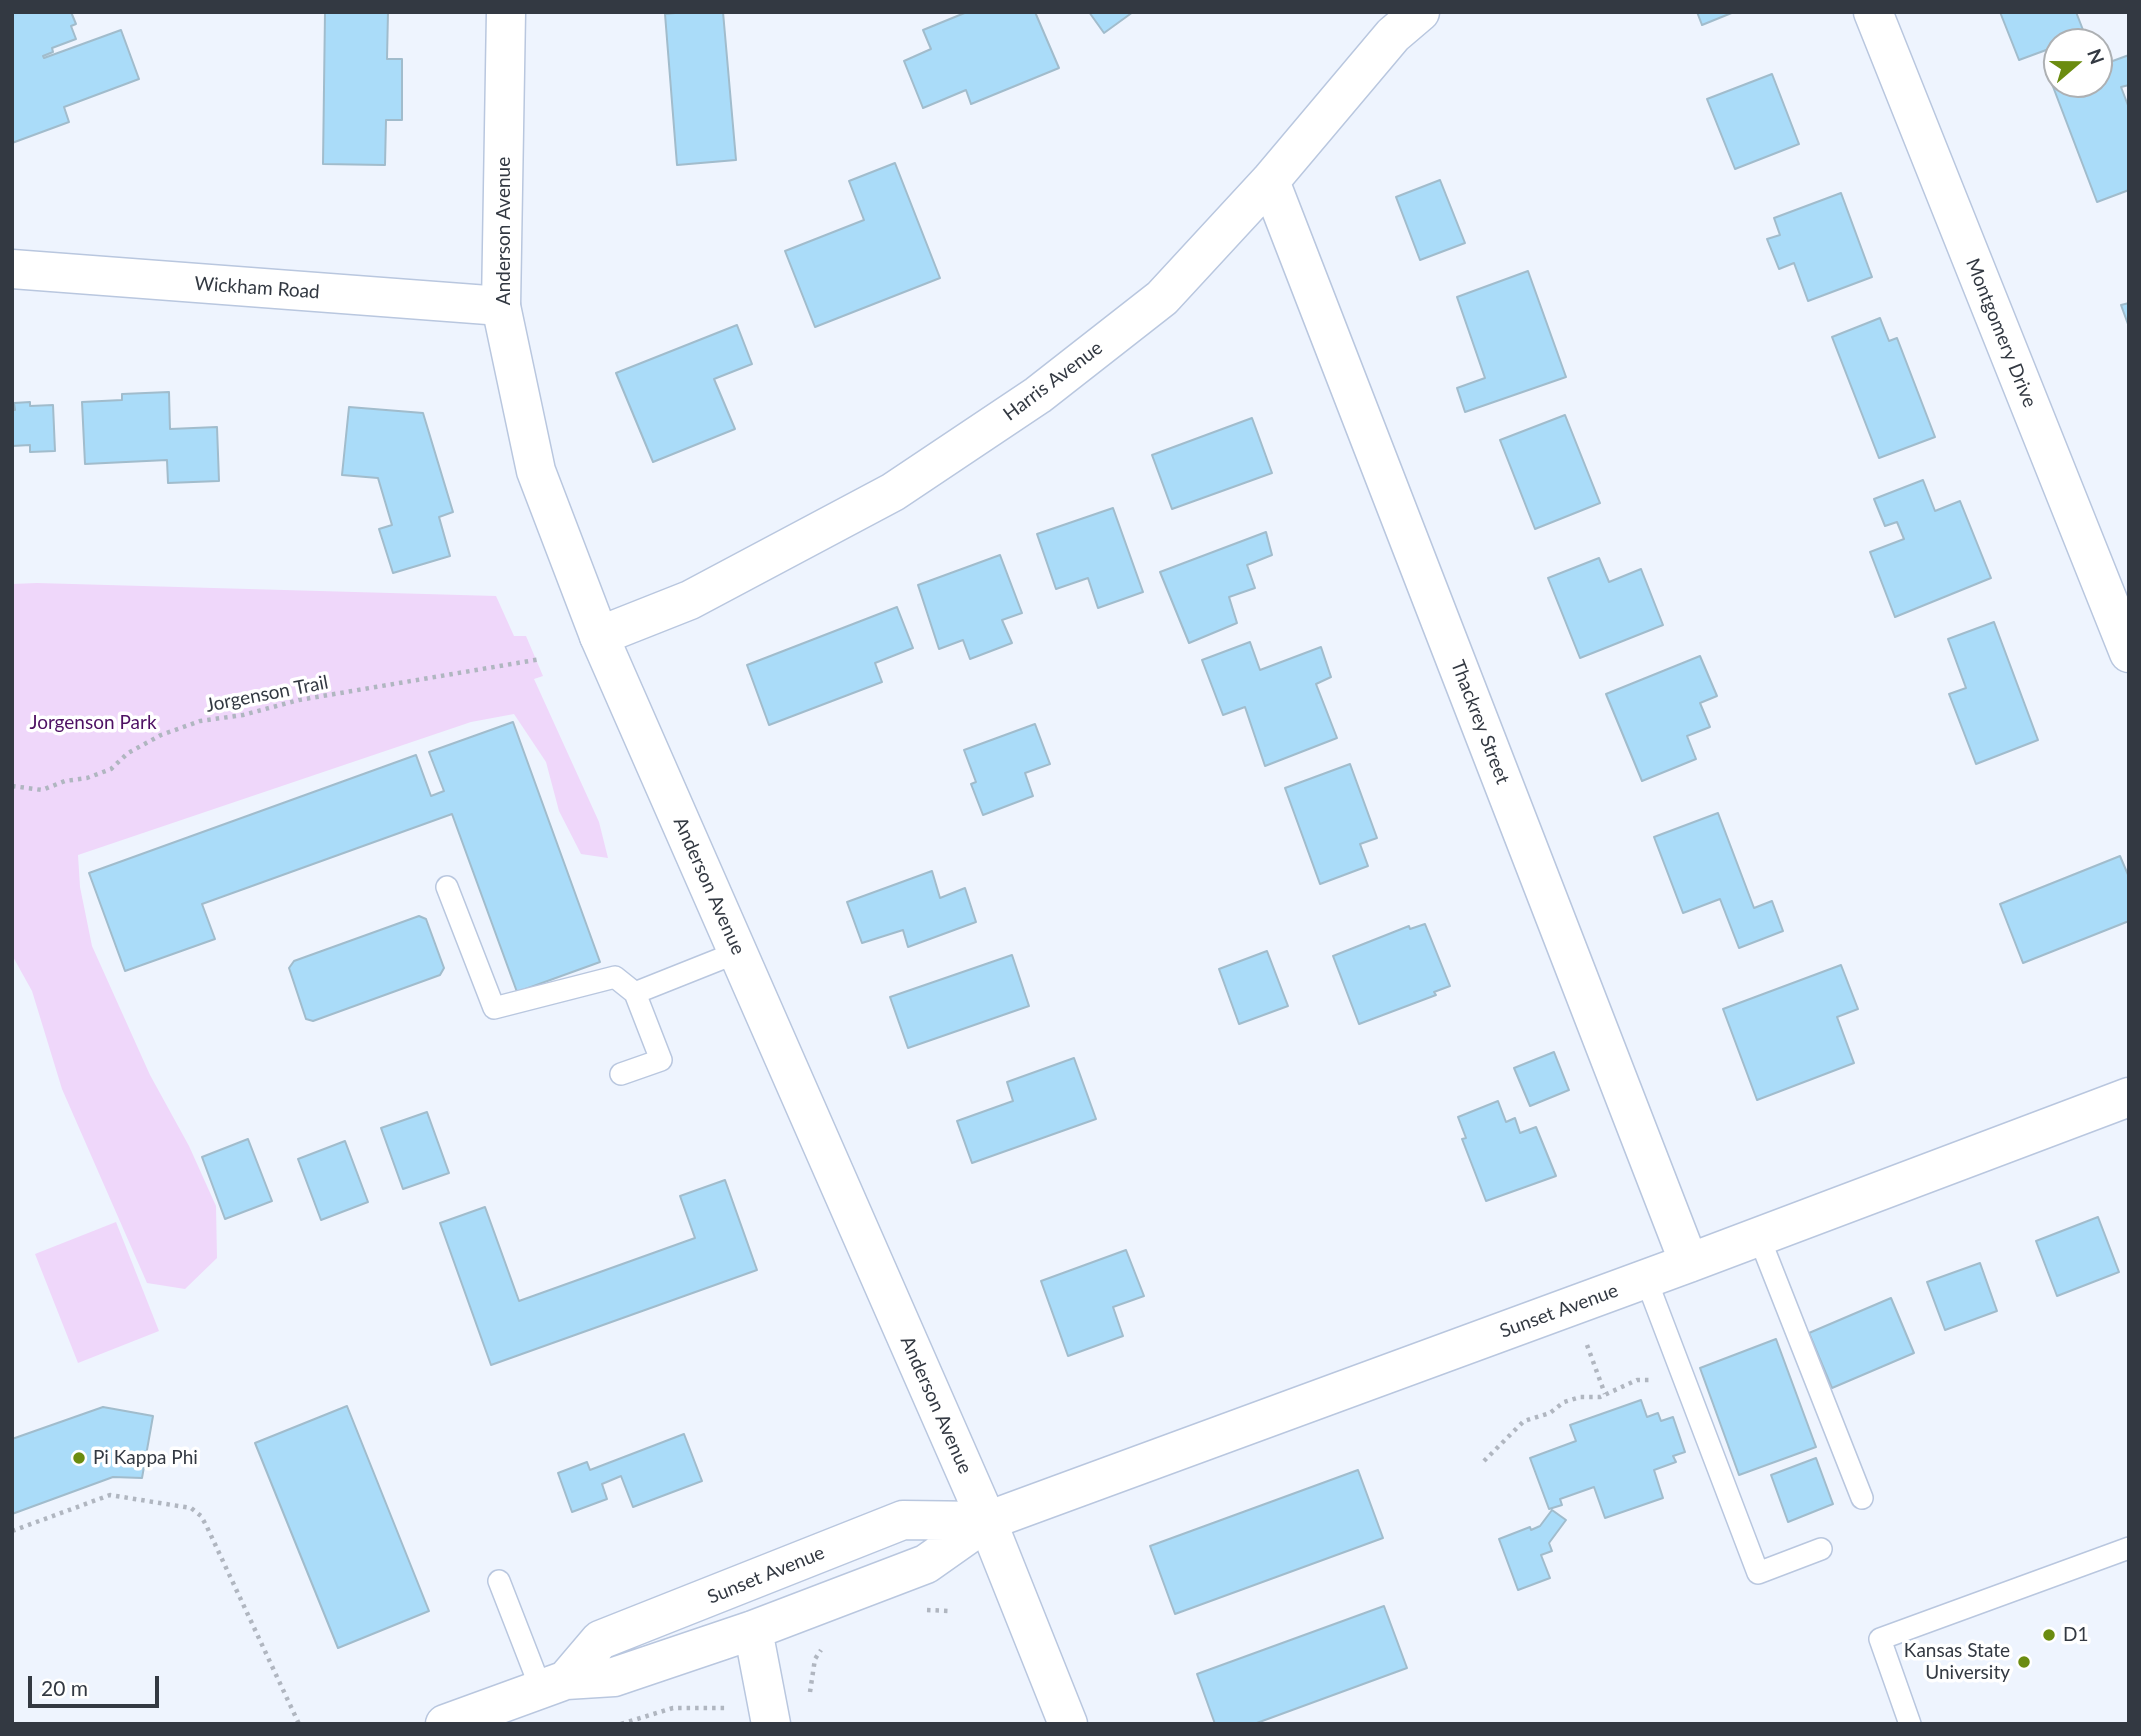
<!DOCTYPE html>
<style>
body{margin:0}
#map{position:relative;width:2141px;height:1736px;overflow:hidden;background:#eef4fe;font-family:Lato,sans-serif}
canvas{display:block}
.frame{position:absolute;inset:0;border:14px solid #333942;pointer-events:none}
.north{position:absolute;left:2043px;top:28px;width:70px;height:70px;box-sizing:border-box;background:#fff;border:2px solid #adb0b3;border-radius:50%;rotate:70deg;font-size:19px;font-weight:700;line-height:28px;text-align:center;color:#333942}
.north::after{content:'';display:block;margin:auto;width:24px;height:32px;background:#6b8c10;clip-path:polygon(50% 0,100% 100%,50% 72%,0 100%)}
.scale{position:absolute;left:28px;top:1676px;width:131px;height:32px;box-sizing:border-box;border:4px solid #333942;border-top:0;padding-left:9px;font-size:21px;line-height:24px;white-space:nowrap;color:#333942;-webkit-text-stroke:5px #fff;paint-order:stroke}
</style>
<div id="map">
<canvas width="2141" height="1736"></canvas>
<div class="frame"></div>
<div class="north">N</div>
<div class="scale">20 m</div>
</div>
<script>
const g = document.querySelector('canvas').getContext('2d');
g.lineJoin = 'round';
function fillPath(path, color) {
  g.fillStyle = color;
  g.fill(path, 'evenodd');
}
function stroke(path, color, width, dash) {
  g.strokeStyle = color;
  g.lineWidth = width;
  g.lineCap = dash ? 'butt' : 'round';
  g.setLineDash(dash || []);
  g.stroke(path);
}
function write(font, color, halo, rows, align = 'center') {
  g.font = font + ' Lato,sans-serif';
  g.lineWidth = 7;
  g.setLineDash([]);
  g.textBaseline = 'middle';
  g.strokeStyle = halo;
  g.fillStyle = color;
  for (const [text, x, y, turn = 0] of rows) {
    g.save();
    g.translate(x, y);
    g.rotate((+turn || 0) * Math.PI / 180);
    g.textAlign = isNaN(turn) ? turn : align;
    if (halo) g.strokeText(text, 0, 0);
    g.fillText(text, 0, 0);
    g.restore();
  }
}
const green = new Path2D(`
 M37,583l459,13 18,40h12l17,40 -9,3 65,143 9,36 -27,-4 -22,-43 -13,-49 -32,-48 -43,8 -393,133 2,32 12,59 58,129 39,71 27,60 1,52 -32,31 -38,-6 -85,-194 -30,-98 -20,-36v-371z
 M116,1222l43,109 -81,32 -43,-109z`);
const building = new Path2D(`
 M12,12h59l5,12 -5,2 5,13 -24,9 1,4 -10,4 1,2 77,-28 18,49 -75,28 5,15 -57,21z
 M325,12h63l-1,47h15v61h-16l-1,45 -62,-1z
 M685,12h38l13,148 -59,5 -12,-151z
 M967,12h68l24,56 -88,36 -5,-14 -43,18 -19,-47 27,-12 -8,-19z
 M1089,12h44l-29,21z
 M1697,12h37l-32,13z
 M2000,12h76l9,23 -18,7h-10v4l-38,14z
 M2129,55v30l-8,2 8,21v82l-32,12 -45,-118 5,-2v2h42v-18z
 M1772,74l27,70 -64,25 -28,-70z
 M895,163l45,115 -125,49 -30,-76 79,-31 -15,-39z
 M1440,180l25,63 -45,17 -24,-63z
 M1841,193l31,84 -64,24 -14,-38 -15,6 -12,-30 13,-4 -6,-17z
 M1528,271l38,106 -101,35 -8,-24 28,-10 -28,-81z
 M2129,303v24l-8,-22z
 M1880,318l9,23 8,-3 38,99 -56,21 -47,-121z
 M737,325l15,39 -38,15 21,50 -82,33 -37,-89z
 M169,392l1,37 47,-2 2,54 -51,2 -1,-23 -82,4 -3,-62 40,-2v-6z
 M30,402v4l23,-1 2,46 -25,1v-7l-18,1v-36h3l-1,-7z
 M349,407l74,6 30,99 -14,5 11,39 -57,17 -14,-44 13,-4 -14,-47 -36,-3z
 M1565,415l35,88 -65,26 -35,-89z
 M1252,418l20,55 -100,36 -20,-54z
 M1923,480l12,31 25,-10 31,77 -96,39 -25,-65 34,-13 -7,-17 -12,4 -11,-27z
 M1113,508l30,84 -45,16 -10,-30 -32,11 -19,-55z
 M1266,532l6,23 -25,10 8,23 -26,9 8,26 -48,20 -29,-71z
 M1000,555l22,58 -20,7 10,23 -42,16 -7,-19 -24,9 -21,-64z
 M1599,558l10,24 32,-13 22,56 -83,33 -32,-80z
 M897,607l16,41 -38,15 7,19 -113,43 -22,-60z
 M1994,622l44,118 -62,24 -27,-70 17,-6 -18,-49z
 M1250,642l10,28 61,-23 10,30 -15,7 21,54 -72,28 -20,-59 -22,8 -21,-55z
 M1700,656l17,40 -17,7 10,24 -23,9 9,23 -54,22 -36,-87z
 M513,722l87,240 -83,30 -65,-178 -250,90 13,35 -90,32 -36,-98 327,-118 15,41 13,-5 -15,-39z
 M1035,724l15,40 -25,9 8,23 -50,19 -12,-31 5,-2 -12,-32z
 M1350,764l27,74 -17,6 8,22 -48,18 -35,-96z
 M1718,813l36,95 18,-7 11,30 -44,17 -19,-49 -37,14 -29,-76z
 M2120,856l9,21v44l-106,42 -23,-59z
 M932,871l8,27 25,-10 11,34 -68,25 -5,-17 -41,13 -15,-41z
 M419,916l7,3 18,49 -4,7 -127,46 -7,-2 -17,-51 5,-7z
 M1425,924l25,62 -16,6 2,3 -77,29 -26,-68 76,-30 1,3z
 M1267,951l21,55 -49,18 -20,-55z
 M1012,955l17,51 -121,42 -18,-51z
 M1841,965l17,44 -21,8 17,46 -97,37 -34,-91z
 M1554,1052l15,38 -39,16 -16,-38z
 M1074,1058l22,61 -124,44 -15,-42 56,-20 -6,-19z
 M1498,1101l8,21 9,-4 5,15 16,-6 20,49 -70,25 -24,-62 4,-1 -8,-21z
 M427,1112l22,61 -46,16 -22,-61z
 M248,1139l24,62 -47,18 -23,-62z
 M345,1141l23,61 -47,18 -23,-61z
 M725,1180l32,90 -266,95 -51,-142 45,-16 34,94 176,-63 -15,-42z
 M2098,1217l21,55 -62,24 -21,-55z
 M1126,1250l18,46 -31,11 10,29 -55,20 -27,-75z
 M1980,1263l17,48 -52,19 -18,-48z
 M1891,1298l23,55 -82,35 -23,-55z
 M1776,1339l40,108 -77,28 -39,-107z
 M1641,1400l6,17 11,-4 3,8 12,-4 12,35 -12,4 3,6 -22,8 9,28 -58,20 -11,-31 -34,12 2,6 -13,4 -19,-51 46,-17 -6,-16z
 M347,1406l82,205 -91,37 -83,-205z
 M103,1407l50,9 -11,62 -29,-1 -101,37v-75z
 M684,1434l18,47 -69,26 -12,-31 -19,8 5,15 -35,13 -14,-39 29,-11 3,8z
 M1816,1458l17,46 -45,18 -17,-47z
 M1358,1470l25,68 -208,76 -25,-68z
 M1552,1510l14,10 -17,23 3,8 -11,4 9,23 -32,12 -19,-51 31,-12 1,3 9,-4z
 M1384,1606l23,62 -153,56h-39l-18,-50z`);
const path = new Path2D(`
 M12,786l30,4 23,-9 22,-3 24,-9 17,-16 33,-18 39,-14 43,-6 56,-15 242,-41
 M1587,1345l18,49
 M1484,1461l40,-40 26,-8 14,-11 16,-5h20l37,-17h13
 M12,1531l98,-36 81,13 10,8 6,11 92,197
 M927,1610l23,1
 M810,1692l5,-33 6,-9
 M621,1724l52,-16h53`);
const lane = new Path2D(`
 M447,887l47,121 121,-31 20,16
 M621,1074l40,-14 -26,-67 103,-41
 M1759,1237l103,261
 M1646,1279l112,294 63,-24
 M499,1581l42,108
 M1910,1724l-30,-85 249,-91`);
const street = new Path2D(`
 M1873,12l256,641
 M1270,181l419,1082
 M12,269l489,37
 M599,636l91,-36 203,-108 145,-97 124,-97 108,-117 123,-146 27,-23
 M753,1630l18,94
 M566,1680l34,-40 303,-120 84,1
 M445,1724l121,-44 48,-3 139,-47 173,-66 61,-43 702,-258 440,-166`);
const secondary = new Path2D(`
 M506,12l-5,294 35,165 63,165 388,885 81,203`);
const markers = [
 [79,1458,7,"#6b8c10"],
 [2049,1635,7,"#6b8c10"],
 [2024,1662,7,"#6b8c10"]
];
const streetNames = [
 ["Anderson Avenue",504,231,-90],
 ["Wickham Road",257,288,4],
 ["Montgomery Drive",2001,333,68],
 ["Harris Avenue",1053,381,-37],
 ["Jorgenson Trail",267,694,-11],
 ["Thackrey Street",1480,722,69],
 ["Anderson Avenue",709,886,66],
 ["Sunset Avenue",1559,1311,-20],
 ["Anderson Avenue",936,1405,66],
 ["Sunset Avenue",766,1575,-22]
];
const parkNames = [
 ["Jorgenson Park",93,723]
];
const poiNames = [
 ["Pi Kappa Phi",93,1458],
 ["D1",2063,1635],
 ["Kansas State",2010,1651,"right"],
 ["University",2010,1673,"right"]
];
fillPath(green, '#efd7fa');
fillPath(building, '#aadcf9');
stroke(building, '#a1bccc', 2);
stroke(lane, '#b9c7df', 24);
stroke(street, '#b9c7df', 41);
stroke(secondary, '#b9c7df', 41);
stroke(path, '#b0b6c0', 4.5, [3.5, 5]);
stroke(lane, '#fff', 21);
stroke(street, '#fff', 38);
stroke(secondary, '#fff', 38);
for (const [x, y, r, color] of markers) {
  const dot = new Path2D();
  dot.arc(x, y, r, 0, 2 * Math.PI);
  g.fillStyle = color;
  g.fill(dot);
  stroke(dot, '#fff', 2.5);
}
write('19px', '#333942', '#fff', streetNames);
write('19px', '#4e1163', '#fff', parkNames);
write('19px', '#333942', '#fff', poiNames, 'left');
</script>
